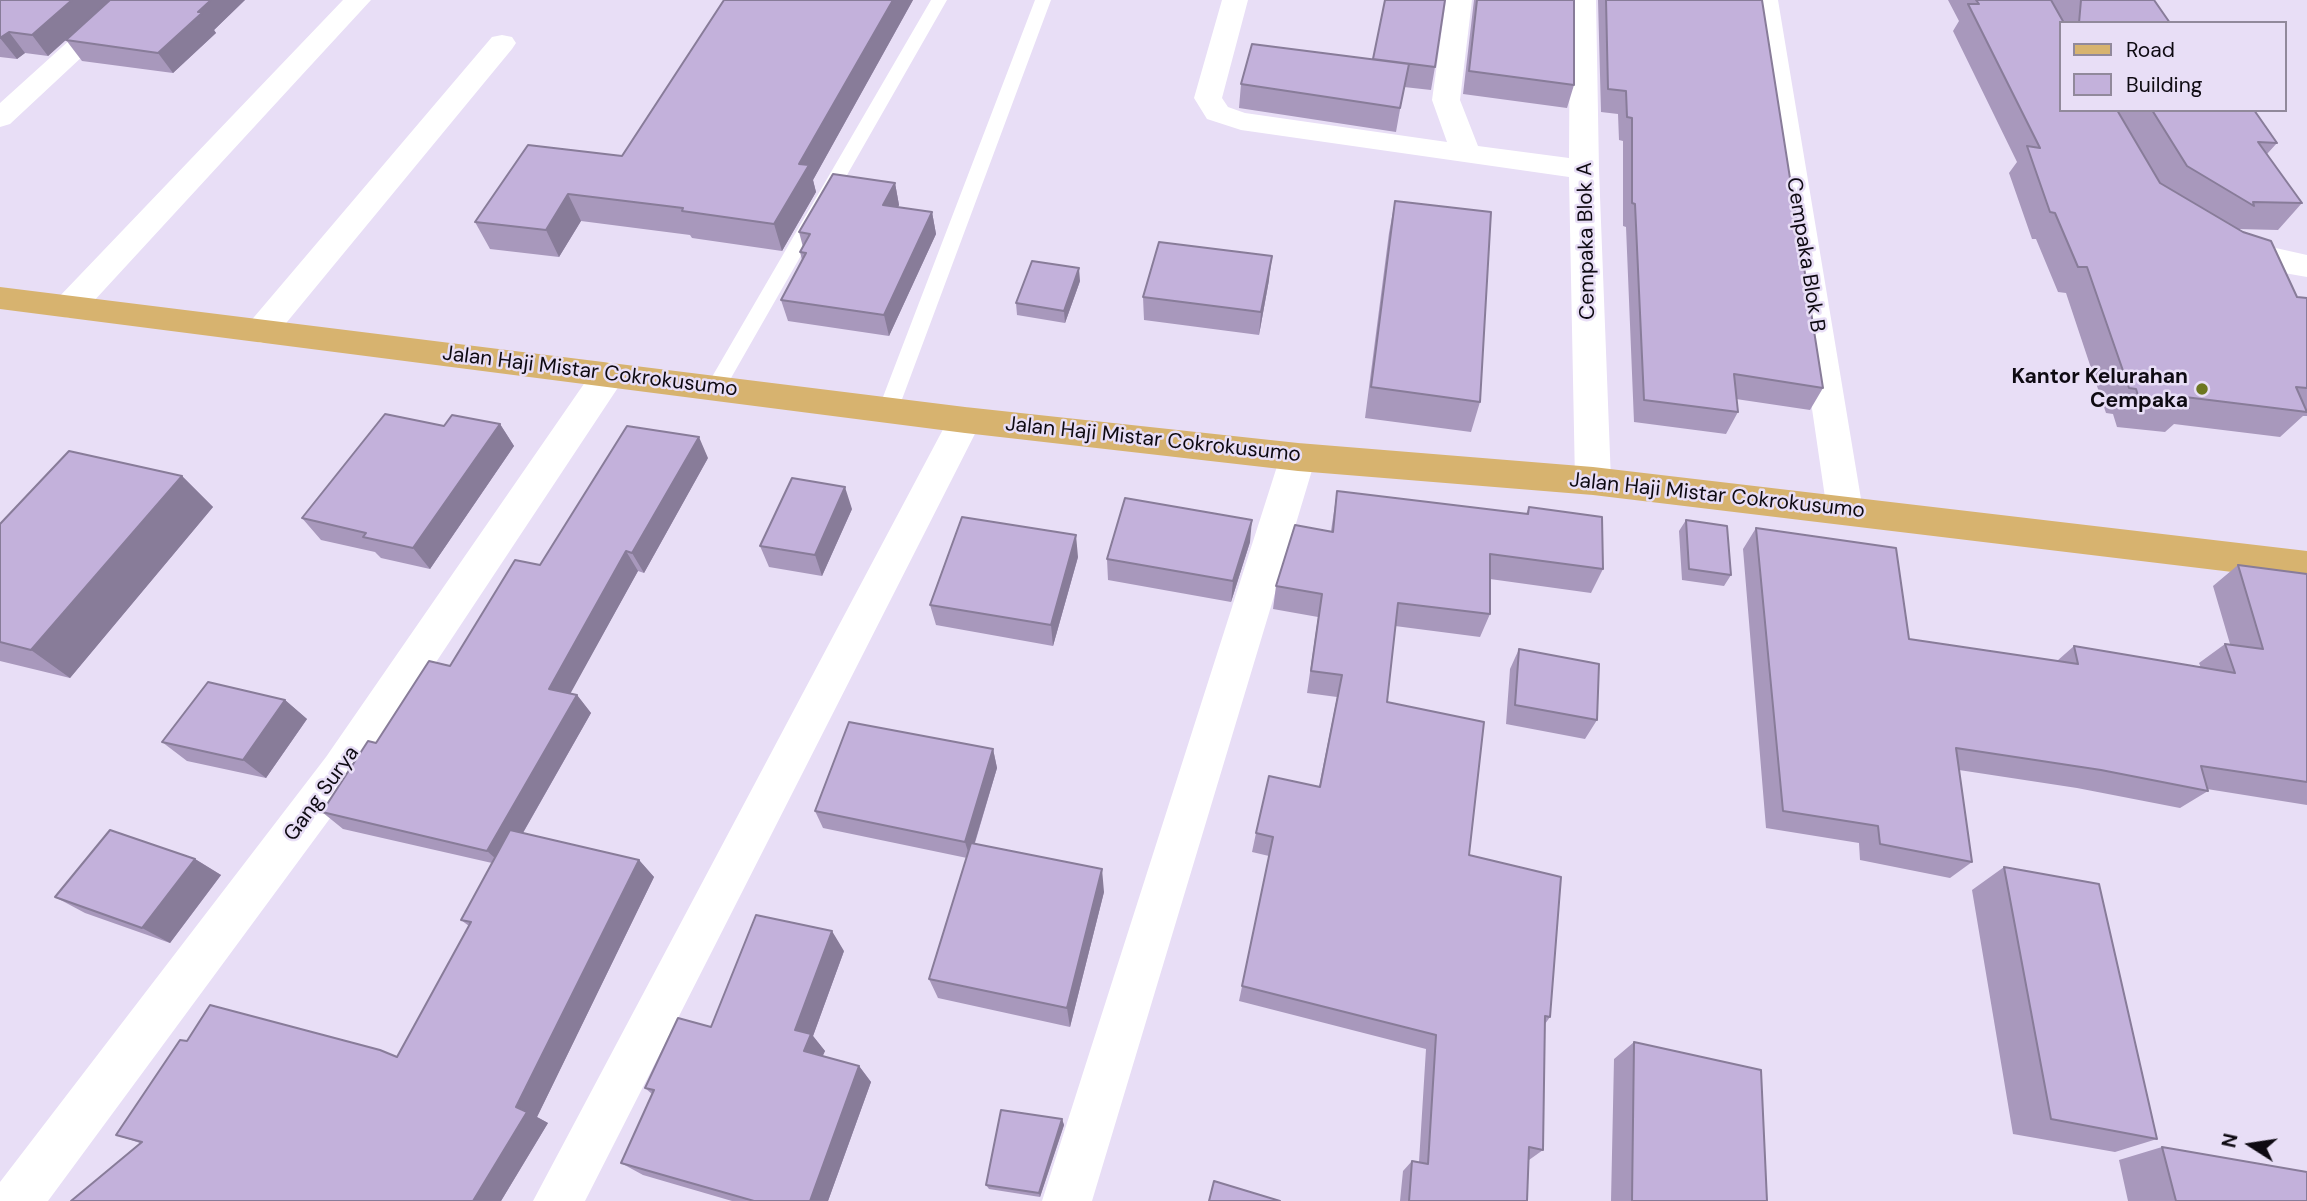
<!DOCTYPE html>
<style>
body{margin:0}
#map{position:relative;width:2307px;height:1201px;overflow:hidden;background:#e8def6;font-family:"DM Sans",sans-serif}
canvas{display:block}
.legend{position:absolute;left:2059px;top:21px;width:228px;height:91px;box-sizing:border-box;background:#e8def6;border:2px solid #91899b;margin:0;padding:9px 12px;list-style:none;font-size:21px;color:#0e0a12}
.legend li{display:flex;align-items:center;gap:14px;height:35px}
.legend b{width:35px;border:2px solid #91899b}
.north{position:absolute;left:2216px;top:1110px;width:70px;height:70px;-webkit-text-stroke:5px #e8def6;paint-order:stroke;rotate:282deg;font-size:19px;font-weight:700;line-height:28px;text-align:center;color:#0e0a12}
.north::after{content:'';display:block;margin:auto;width:24px;height:32px;background:#0e0a12;clip-path:polygon(50% 0,100% 100%,50% 72%,0 100%)}
</style>
<div id="map">
<canvas width="2307" height="1201"></canvas>
<ul class="legend">
<li><b style="height:9px;background:#d7b36f"></b>Road</li>
<li><b style="height:19px;background:#c3b1db"></b>Building</li>
</ul>
<div class="north">N</div>
</div>
<script>
const g = document.querySelector('canvas').getContext('2d');
g.lineJoin = 'round';
function fillPath(path, color) {
  g.fillStyle = color;
  g.fill(path, 'evenodd');
}
function stroke(path, color, width, dash) {
  g.strokeStyle = color;
  g.lineWidth = width;
  g.lineCap = dash ? 'butt' : 'round';
  g.setLineDash(dash || []);
  g.stroke(path);
}
function write(font, color, halo, rows, align = 'center') {
  g.font = font + ' "DM Sans",sans-serif';
  g.lineWidth = 5;
  g.setLineDash([]);
  g.textBaseline = 'middle';
  g.strokeStyle = halo;
  g.fillStyle = color;
  for (const [text, x, y, turn = 0] of rows) {
    g.save();
    g.translate(x, y);
    g.rotate((+turn || 0) * Math.PI / 180);
    g.textAlign = isNaN(turn) ? turn : align;
    if (halo) g.strokeText(text, 0, 0);
    g.fillText(text, 0, 0);
    g.restore();
  }
}
const lane = new Path2D(`
 M931,0h16l-224,392 -7,2 -7,-2 -3,-5 3,-5z
 M1035,0h16l-153,410 -3,5 -7,3 -7,-3 -3,-5z`);
const street = new Path2D(`
 M114,0h29l-133,124 -10,3v-24z
 M343,0h28l-290,315 -12,3 -12,-3 -4,-8 4,-8z
 M1222,0h26l-26,98 6,9 17,6 202,29 -15,-42 14,-100h26l-12,100 18,46 91,12 1,-158h26l3,170 12,311 -5,10 -13,4 -13,-4 -5,-10 -6,-304 -328,-47 -34,-11 -13,-21z
 M1752,0h26l85,511 -5,10 -13,4 -13,-4 -5,-10z
 M502,35l10,2 4,6 -4,6 -239,290 -12,4 -12,-4 -5,-8 5,-8 243,-286z
 M2231,238l76,17v22l-40,-7 -47,-14 -5,-7 5,-7z
 M609,362l12,3 5,9 -5,9 -265,400 -308,418h-48v-19l326,-425 271,-392z
 M965,407l12,4 5,9 -397,781h-52l415,-781 5,-9z
 M1298,443l13,4 5,10 -224,744h-50l238,-744 5,-10z`);
const primary = new Path2D(`
 M0,287l965,120 333,36 295,24 714,84v30l-714,-86 -295,-24 -333,-38 -965,-124z`);
const wall = new Path2D(`
 M0,0h245l-31,30 2,3 -43,40 -91,-12 -16,-21 -18,16 -23,-3 -8,6 -17,-2z
 M724,0h189l-100,180 3,12 -34,59 -90,-13 -2,-3 -109,-14 -22,36 -69,-8 -15,-27 147,-66z
 M1474,0h100v85l-7,23 -104,-14z
 M1598,0h164l61,388 -13,22 -74,-11 2,13 -12,22 -92,-12 -8,-195 -3,-1v-85l-4,-1 -1,-26 -17,-2z
 M1948,0h206l16,23h-110l57,87h137l23,33 -10,11 35,49 -24,27 -41,-1 60,68 10,1v118h-4l-23,21 -106,-13 -9,8 -48,-5 -4,-13 -7,-1 -40,-120 -8,-1 -22,-53h-4l-23,-66 8,-11 -64,-131 6,-10z
 M1252,44l183,23 -4,23 -27,-3 -8,45 -157,-24 2,-24z
 M895,183l4,22 -1,2 34,5 4,22 -47,102 -101,-15 -7,-21 21,-40 -2,-8 3,-5 -4,-15z
 M1395,201l85,201 -9,30 -106,-14 24,-185z
 M1269,280l-10,55 -115,-15 -1,-23z
 M1080,281l-15,42 -48,-8 -1,-12z
 M500,424l14,22 -84,123 -49,-11 -6,-6 -54,-12 -19,-22 142,-92z
 M708,458l-64,115 -6,-2 -68,122 7,2 14,18 -68,120 116,27 15,17 -117,240 11,6 -47,78h-430l69,-58 -24,-8 71,-94 210,16 72,-131 -8,-6 31,-57 -149,-34 -21,-17 54,-69 74,-77 90,-101z
 M182,476l31,31 -143,171 -70,-17v-137z
 M1337,491l189,23 3,-7 74,62 -12,24 -101,-14v35l-10,23 -85,-11 -8,76 82,153 81,162 -5,7 -2,126 -14,10 -2,41h-127l3,-30 9,-10 7,1 7,-113 -187,-48 30,-145 -17,-4 4,-19 63,-46 18,-90 -30,-4 11,-76 -45,-8 3,-23 55,-55z
 M852,509l-30,67 -53,-9 -9,-21z
 M1686,520l45,55 -7,11 -42,-6 -3,-49z
 M1756,528l153,111 148,22 17,-15 127,22 -2,-5 26,-19h5l-17,-58 25,-21 69,9v231l-100,-16 1,2 -28,17 -103,-20 -118,-18 13,92 -22,16 -90,-18 -1,-17 -93,-15 -23,-279z
 M1250,542l-19,60 -123,-22 -1,-21z
 M1078,557l-25,89 -117,-21 -6,-20z
 M1519,649l78,71 -12,19 -79,-15 4,-55z
 M285,700l22,19 -41,59 -79,-17 -25,-19z
 M993,749l4,19 -22,75 129,49 -34,135 -132,-29 -9,-19 38,-121 -144,-30 -8,-17z
 M195,859l26,16 -51,68 -85,-30 -30,-16z
 M2004,867l153,272 -42,13 -102,-18 -41,-244z
 M844,951l-31,85 12,15 -3,5 37,10 12,16 -43,119h-96l-89,-26 -22,-12 31,-69 -7,-6 66,-61z
 M1634,1042l133,159h-156l3,-142z
 M1062,1119l2,6 -24,72 -51,-8 -3,-4z
 M2162,1147l145,54h-179l-9,-41z`);
const shadedWall = new Path2D(`
 M72,0h38l-62,56 -16,-21z
 M211,0h34l-31,30 2,3 -43,40 -15,-20z
 M893,0h20l-100,180 3,12 -34,59 -8,-27 25,-60z
 M9,32l16,21 -8,6 -17,-21z
 M895,183l4,22 -11,22 -5,-22z
 M568,194l13,27 -22,36 -13,-27z
 M932,212l4,22 -47,102 -5,-21z
 M1272,256l-3,24 -10,55 2,-23z
 M1079,268l1,13 -15,42 -1,-12z
 M500,424l14,22 -84,123 -17,-21z
 M699,437l9,21 -64,115 -12,-20z
 M182,476l31,31 -143,171 -39,-28z
 M845,487l7,22 -30,67 -7,-21z
 M1252,520l-2,22 -19,60 2,-21z
 M1076,535l2,22 -25,89 -2,-21z
 M626,551l12,20 -75,136 -14,-18z
 M577,695l14,18 -87,153 -17,-15z
 M285,700l22,19 -41,59 -23,-18z
 M993,749l4,19 -27,90 -5,-16z
 M195,859l26,16 -51,68 -28,-15z
 M639,860l15,17 -117,240 11,6 -47,78h-28l43,-94z
 M1102,869l2,23 -34,135 -3,-19z
 M832,931l12,20 -31,85 12,15 -7,16 -14,-16 -9,-21z
 M859,1066l12,16 -43,119h-18z
 M1062,1119l2,6 -24,72 -1,-4z`);
const building = new Path2D(`
 M0,0h72l-40,35 -23,-3 -9,6z
 M110,0h101l-13,12h5l-45,41 -92,-13z
 M724,0h169l-94,164 10,1 -35,59 -92,-13 1,-3 -115,-14 -22,36 -71,-8 53,-77 94,11z
 M1385,0h60l-10,67 -62,-8z
 M1477,0h97v85l-105,-14z
 M1606,0h156l61,388 -89,-14 4,38 -94,-12 -9,-196 -3,-1v-85l-5,-1 -1,-26 -18,-2z
 M1976,0h75l13,23h-4v87h57l43,73 83,49 28,9 26,56 10,1v90l-11,-1 11,25 -122,-15 4,11 -49,-6 -4,-13 -7,-1 -42,-121h-9l-23,-54 -5,-1 -23,-66 13,2 -72,-144h11z
 M2081,0h73l16,23h-91z
 M1252,44l157,20 -9,44 -159,-24z
 M2152,110h102l23,33 -19,-1 44,61 -49,-1 1,4 -67,-40z
 M833,174l62,9 -12,22 49,7 -48,103 -103,-15 25,-47 -6,-1 10,-18 -11,-2z
 M1395,201l96,11 -11,190 -109,-15z
 M1159,242l113,14 -11,56 -118,-15z
 M1032,261l47,7 -15,43 -48,-8z
 M385,414l59,12 8,-11 48,9 -87,124 -50,-11 3,-4 -64,-15z
 M627,426l72,11 -67,116 -6,-2 -77,138 28,6 -90,156 -165,-39 46,-71 8,2 53,-82 21,5 65,-106 25,5z
 M69,451l113,25 -151,174 -31,-8v-118z
 M792,478l53,9 -30,68 -55,-9z
 M1337,491l191,23 1,-7 73,10 1,52 -113,-15v60l-92,-11 -11,99 97,20 -15,133 92,22 -11,140 -5,-1 -2,134 -14,-3 -2,54h-118l3,-40 16,3 8,-129 -194,-49 31,-149 -17,-4 13,-57 51,11 22,-112 -31,-4 11,-77 -46,-8 19,-61 38,7z
 M1125,498l127,22 -19,61 -126,-22z
 M962,517l114,18 -25,90 -121,-20z
 M1686,520l41,6 4,49 -42,-6z
 M1756,528l140,20 13,91 169,25 -4,-18 161,27 -10,-29 38,5 -25,-84 69,9v208l-106,-16 7,25 -107,-21 -145,-22 16,114 -92,-18 -2,-18 -95,-15z
 M1519,649l80,15 -2,56 -82,-15z
 M208,682l77,18 -42,60 -81,-18z
 M849,722l144,27 -28,93 -150,-31z
 M110,830l85,29 -53,69 -87,-31z
 M510,830l129,30 -123,247 11,5 -54,89h-402l71,-59 -26,-7 64,-95 7,1 23,-36 170,45 17,7 74,-135 -10,-2z
 M971,843l131,26 -35,139 -138,-29z
 M2004,867l95,17 58,255 -106,-20z
 M756,915l76,16 -37,99 16,4 -7,17 55,15 -49,135h-56l-133,-38 33,-73 -9,-2 33,-70 33,9z
 M1634,1042l127,28 6,131h-135z
 M1001,1110l61,9 -23,74 -53,-8z
 M2162,1147l145,25v29h-131z
 M1214,1181l66,20h-71z`);
const markers = [
 [2202,389,7,"#6d7721"]
];
const streetNames = [
 ["Cempaka Blok A",1587,241,-91],
 ["Cempaka Blok B",1805,255,81],
 ["Jalan Haji Mistar Cokrokusumo",590,372,7],
 ["Jalan Haji Mistar Cokrokusumo",1153,440,6],
 ["Jalan Haji Mistar Cokrokusumo",1717,496,6],
 ["Gang Surya",322,794,-54]
];
const poiNames = [
 ["Kantor Kelurahan",2188,377],
 ["Cempaka",2188,401]
];
fillPath(lane, '#fff');
fillPath(street, '#fff');
fillPath(primary, '#d7b36f');
fillPath(wall, '#a898bc');
fillPath(shadedWall, '#887c99');
fillPath(building, '#c3b1db');
stroke(building, '#887c99', 2);
for (const [x, y, r, color] of markers) {
  const dot = new Path2D();
  dot.arc(x, y, r, 0, 2 * Math.PI);
  g.fillStyle = color;
  g.fill(dot);
  stroke(dot, '#e8def6', 2.5);
}
write('21px', '#0e0a12', '#e8def6', streetNames);
write('bold 21px', '#0e0a12', '#e8def6', poiNames, 'right');
</script>
